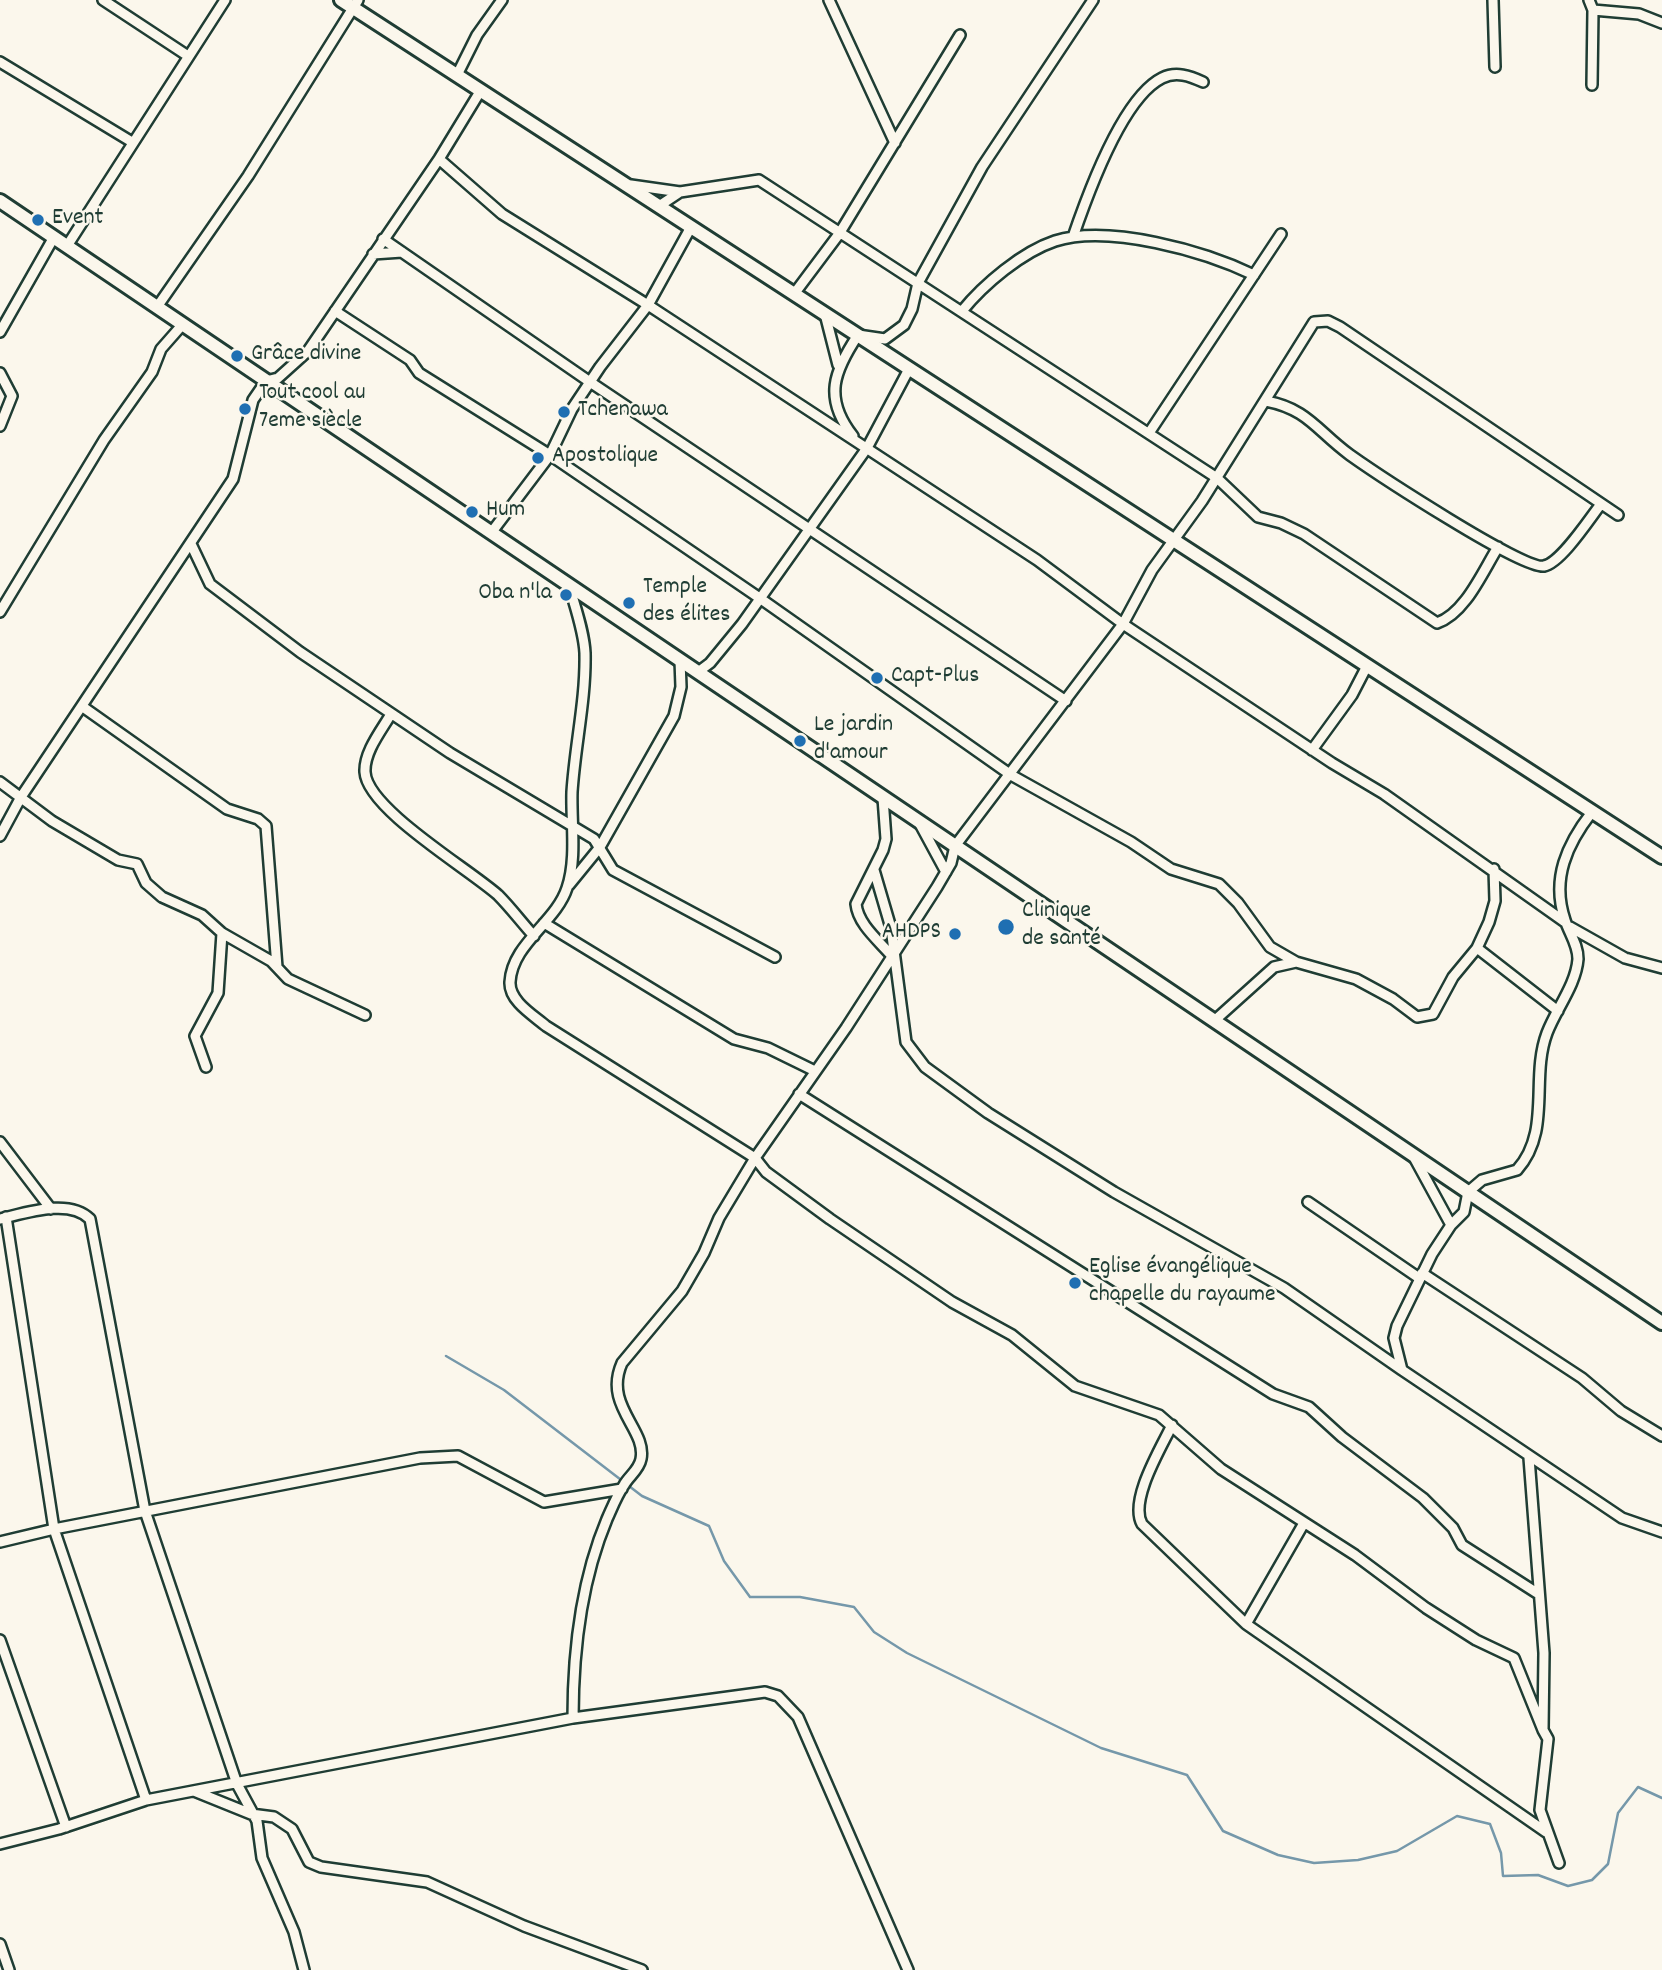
<!DOCTYPE html>
<meta charset="utf-8">
<style>
body{margin:0}
canvas{display:block;background:#fbf7ec}
</style>
<canvas width="1662" height="1970"></canvas>
<script>
const g = document.querySelector('canvas').getContext('2d');
g.lineJoin = 'round';
function stroke(path, color, width, dash) {
  g.strokeStyle = color;
  g.lineWidth = width;
  g.lineCap = dash ? 'butt' : 'round';
  g.setLineDash(dash || []);
  g.stroke(path);
}
function write(font, color, halo, rows, align = 'center') {
  g.font = font + ' Dekko,sans-serif';
  g.lineWidth = 5;
  g.setLineDash([]);
  g.textBaseline = 'middle';
  g.strokeStyle = halo;
  g.fillStyle = color;
  for (const [text, x, y, turn = 0] of rows) {
    g.save();
    g.translate(x, y);
    g.rotate((+turn || 0) * Math.PI / 180);
    g.textAlign = isNaN(turn) ? turn : align;
    if (halo) g.strokeText(text, 0, 0);
    g.fillText(text, 0, 0);
    g.restore();
  }
}
const stream = new Path2D(`
 M446,1356l58,34 138,106 67,30 15,35 26,36h50l54,10 20,25 33,21 194,95 86,27 36,56 55,24 36,8 44,-3 39,-9 60,-35 33,8 11,29 2,23 35,-1 30,11 24,-6 16,-16 10,-51 20,-26 24,11`);
const minor = new Path2D(`
 M103,0l85,56
 M829,0l66,143
 M1493,0l2,67
 M1589,0l4,10 -1,75
 M1593,10l46,4 23,9
 M0,62l132,80
 M457,75l20,-40 25,-35
 M439,159l63,55 146,91 389,255 86,64 209,139 52,31 181,128
 M631,185l49,7 79,-12 458,298 41,39 23,6 23,11 133,89c28,-9 46,-52 61,-76
 M659,206l21,-14
 M1073,237c14,-41 49,-139 89,-159 14,-7 28,-2 41,4
 M383,239l207,143 476,319
 M67,246l158,-246
 M373,254l29,-2
 M794,294l45,-60 121,-199
 M157,307l91,-131 110,-176
 M335,311l75,49 9,13 131,82 211,144 250,176 120,67 40,27 48,15 19,19 32,44 26,15
 M962,311c22,-27 60,-59 93,-70 54,-17 149,10 199,34
 M825,314l13,51
 M0,332l54,-95
 M0,373l12,23 -12,30
 M1266,401c42,8 51,30 84,54 24,17 174,116 194,111 17,-3 46,-48 57,-62
 M1149,433l132,-199
 M853,436c-30,-38 -19,-65 5,-101l27,4 19,-14 8,-16 6,-26 64,-116 111,-167
 M491,533l59,-78 22,-46 28,-42 48,-62 43,-78
 M191,544l19,40 90,68 150,101 144,86 19,31 162,87
 M569,585c6,22 15,46 16,68 1,47 -10,92 -13,139 -1,30 5,67 -5,96 -11,34 -55,56 -57,94 -1,19 23,33 36,44l209,132 11,14 64,47 122,83 60,33 63,51 84,29 62,54 134,86 71,53 50,32 38,18 29,72
 M0,612l104,-172 48,-68 9,-23 22,-25
 M698,672l12,-9 32,-39 125,-176 42,-79
 M83,707l144,102 31,10 8,7 11,141
 M391,714c-10,17 -27,38 -26,58 2,37 104,97 133,123 13,13 24,28 36,41
 M1312,750l40,-55 15,-29
 M0,782l52,39 66,39 19,4 9,19 16,14 40,18 20,18 49,28 17,18 77,36
 M883,798l3,41 -3,11 -27,54c2,20 22,36 35,51
 M1592,812c-25,32 -41,67 -27,108 4,13 13,24 13,39 -2,26 -22,50 -31,74 -17,45 5,98 -30,137l-35,10 -14,12 -4,20 -13,13 -19,29 -35,72 -3,12 8,32 220,148 40,14
 M920,824l26,48
 M0,836l21,-39 212,-318 20,-79 13,-19 12,-3 30,-27 131,-192 42,-69
 M874,870l17,58 15,114 19,25 63,46 126,79 170,96 118,82
 M569,885l31,-38 74,-131 7,-29 -1,-27
 M544,923l190,116 34,9 47,23
 M1570,927l55,31 37,10
 M1477,948l81,63
 M1214,1021l60,-54 22,-5 60,17 37,20 24,18 16,-3 20,-37 24,-29 12,-26 6,-21 -1,-32
 M206,1067l-11,-31 23,-43 4,-60
 M799,1094l474,300 36,13 33,30 81,61 30,30 9,17 75,48
 M0,1142l51,67
 M1415,1159l36,66
 M1308,1202l111,76
 M6,1217l48,312 92,271
 M0,1219c26,-6 69,-21 90,0l55,292 92,273 20,37 5,37 32,74 10,38
 M1422,1273l160,105 39,33 41,25
 M1172,1425c-11,23 -43,75 -30,99l104,100 300,208
 M1529,1458l15,195 -1,77 5,9 -8,71 19,53
 M0,1542l54,-13 366,-71 38,-2 86,46 78,-13
 M1246,1624l58,-101
 M0,1640l66,187
 M573,1718c0,-67 8,-137 34,-199 5,-11 10,-24 17,-34 5,-9 15,-15 17,-26 6,-30 -38,-53 -19,-96l60,-72 22,-38 15,-35 36,-60 91,-130 91,-141 14,-24 4,-17 168,-222 29,-54 50,-69 112,-179 14,-1 12,6 278,188
 M194,1791l57,23 23,3 18,12 17,33 12,5 106,15 97,44 118,44
 M0,1844l59,-15 87,-29 427,-82 192,-26 13,4 20,21 110,253
 M0,1944l9,26`);
const tertiary = new Path2D(`
 M341,0l1321,857
 M0,201l1662,1122`);
const markers = [
 [38,220,7,"#1f6fb2"],
 [237,356,7,"#1f6fb2"],
 [245,409,7,"#1f6fb2"],
 [564,412,7,"#1f6fb2"],
 [538,458,7,"#1f6fb2"],
 [472,512,7,"#1f6fb2"],
 [566,595,7,"#1f6fb2"],
 [629,603,7,"#1f6fb2"],
 [877,678,7,"#1f6fb2"],
 [800,741,7,"#1f6fb2"],
 [1006,927,9,"#1f6fb2"],
 [955,934,7,"#1f6fb2"],
 [1075,1283,7,"#1f6fb2"]
];
const poiNames = [
 ["Event",52,220],
 ["Grâce divine",251,356],
 ["Tout cool au",259,395],
 ["7eme siècle",259,423],
 ["Tchenawa",578,412],
 ["Apostolique",552,458],
 ["Hum",486,512],
 ["Temple",643,589],
 ["des élites",643,617],
 ["Oba n'la",552,595,"right"],
 ["Capt-Plus",891,678],
 ["Le jardin",814,727],
 ["d'amour",814,755],
 ["Clinique",1022,913],
 ["de santé",1022,941],
 ["AHDPS",941,934,"right"],
 ["Eglise évangélique",1089,1269],
 ["chapelle du rayaume",1089,1297]
];
stroke(stream, '#7598aa', 2.5);
stroke(minor, '#1f3d34', 14);
stroke(tertiary, '#1f3d34', 18);
stroke(minor, '#fbf7ec', 9);
stroke(tertiary, '#fbf7ec', 12);
for (const [x, y, r, color] of markers) {
  const dot = new Path2D();
  dot.arc(x, y, r, 0, 2 * Math.PI);
  g.fillStyle = color;
  g.fill(dot);
  stroke(dot, '#fbf7ec', 2.5);
}
write('24px', '#1f3d34', '#fbf7ec', poiNames, 'left');
</script>
